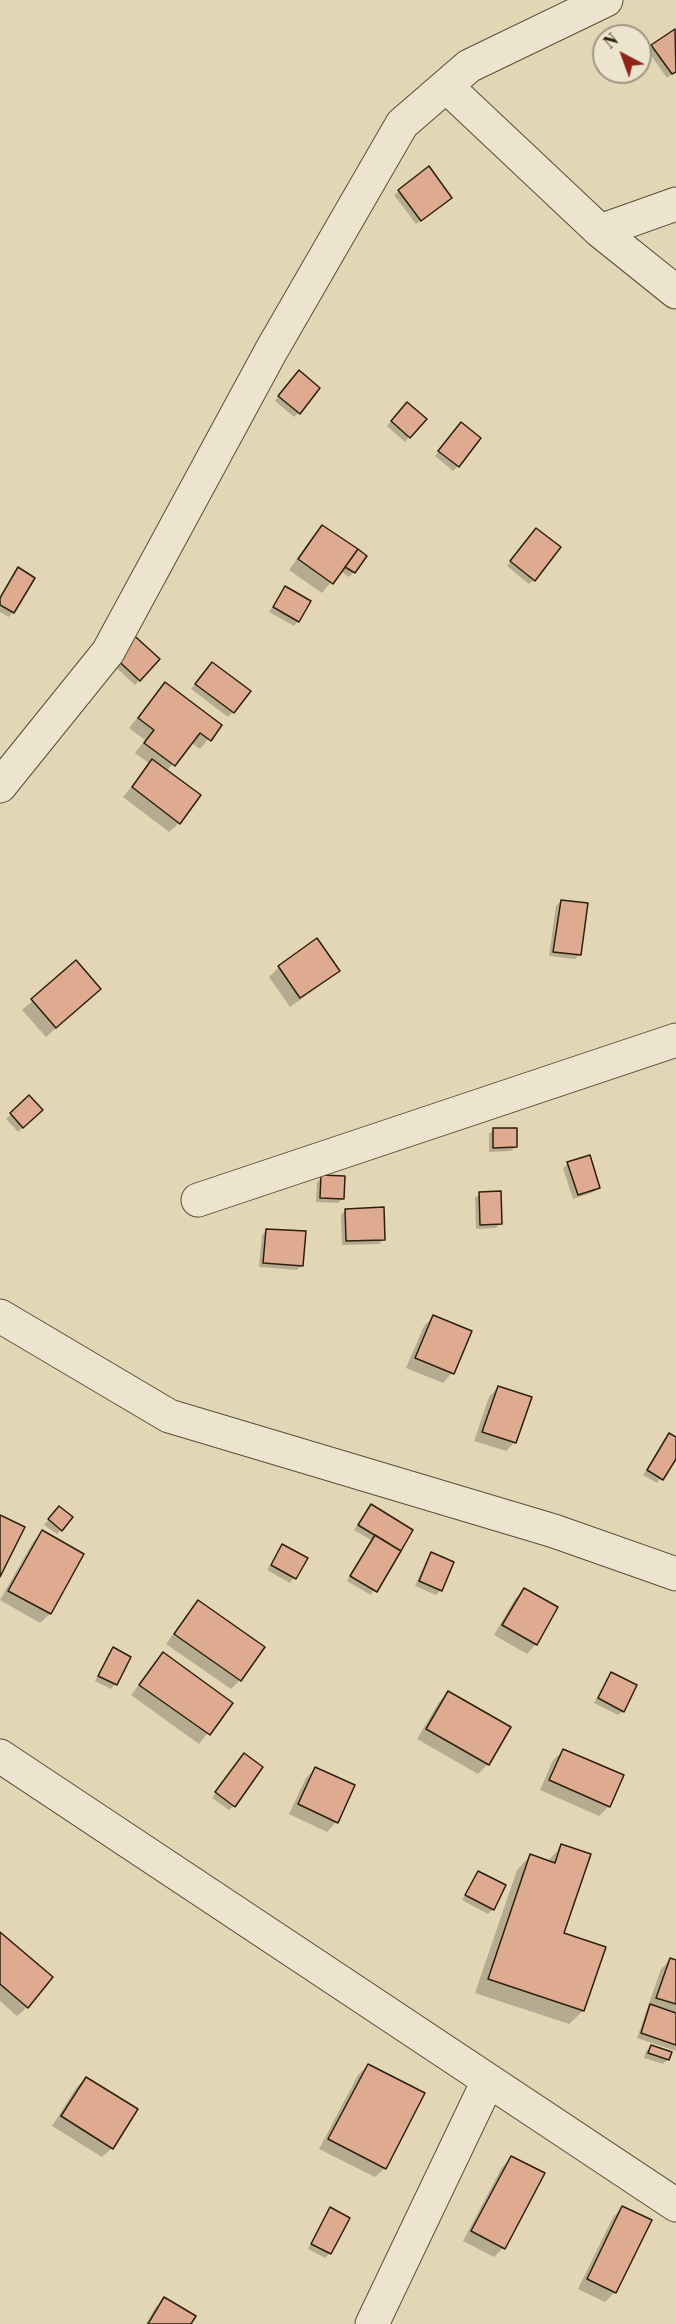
<!DOCTYPE html>
<style>
body{margin:0}
#map{position:relative;width:676px;height:2324px;overflow:hidden;background:#e2d6b5;font-family:"Libre Bodoni",serif}
canvas{display:block}
.north{position:absolute;left:592px;top:24px;width:60px;height:60px;box-sizing:border-box;background:#ece4cf;border:2px solid #a09681;border-radius:50%;rotate:319deg;font-size:16px;font-weight:700;line-height:24px;text-align:center;color:#2d200d}
.north::after{content:'';display:block;margin:auto;width:21px;height:27px;background:#8f2418;clip-path:polygon(50% 0,100% 100%,50% 72%,0 100%)}
</style>
<div id="map">
<canvas width="676" height="2324"></canvas>
<div class="north">N</div>
</div>
<script>
const g = document.querySelector('canvas').getContext('2d');
g.lineJoin = 'round';
function fillPath(path, color) {
  g.fillStyle = color;
  g.fill(path, 'evenodd');
}
function stroke(path, color, width, dash) {
  g.strokeStyle = color;
  g.lineWidth = width;
  g.lineCap = dash ? 'butt' : 'round';
  g.setLineDash(dash || []);
  g.stroke(path);
}
const shadow = new Path2D(`
 M675,31l1,40 -9,7 -19,-27z
 M399,191l47,11 -30,22 -22,-29z
 M294,377l4,36 -4,4 -19,-16z
 M407,404l2,33 -4,5 -18,-16z
 M457,429l1,37 -5,5 -18,-15z
 M322,526l32,46 -5,5 -9,-6 -18,22 -33,-23 24,-34z
 M532,535l2,45 -5,4 -22,-18z
 M19,569l-6,43 -4,5 -9,-5v-15z
 M286,588l12,33 -4,5 -25,-14z
 M158,659l-23,26 -27,-25z
 M207,668l26,44 -5,5 -37,-28z
 M165,684l55,41 -20,24 -10,-7 -23,29 12,52 -10,9 -46,-35 27,-33 -15,-11 10,-13 -16,-12z
 M561,901l18,54 -4,4 -26,-3 7,-50z
 M76,962l14,36 -44,39 -24,-27z
 M279,967l59,4 -10,9 -38,27 -21,-30z
 M29,1097l12,13 -23,22 -12,-13z
 M493,1130l23,17 -5,4 -22,1v-18z
 M568,1164l30,24 -4,4 -21,7 -10,-31z
 M322,1177l20,22 -4,4 -22,-1 1,-20z
 M480,1194l21,29 -5,5 -20,1 -1,-31z
 M346,1210l38,29 -5,5 -37,1 -1,-30z
 M267,1230l35,35 -5,5 -38,-3 3,-32z
 M433,1317l19,56 -9,10 -37,-15 18,-42z
 M498,1387l17,55 -9,9 -32,-10 15,-44z
 M669,1435l7,4v17l-19,27 -14,-8z
 M371,1506l40,24 -40,65 -24,-14 24,-41 -17,-10z
 M54,1513l7,17 -4,4 -13,-9z
 M42,1532l40,22 -32,60 -10,9 -40,-23 33,-58z
 M282,1546l24,13 -16,24 -23,-13z
 M431,1554l10,36 -5,5 -21,-9 12,-27z
 M524,1590l12,54 -9,10 -33,-19 21,-36z
 M198,1602l42,78 -9,9 -65,-45 23,-32z
 M113,1649l2,35 -4,5 -16,-8 13,-27z
 M163,1654l68,49 -32,41 -68,-49z
 M611,1674l12,37 -5,4 -24,-12 13,-25z
 M448,1693l40,71 -10,10 -61,-35 22,-37z
 M563,1751l46,55 -10,10 -59,-26 13,-30z
 M244,1755l-10,51 -5,4 -17,-12z
 M315,1769l21,53 -9,10 -38,-18 17,-36z
 M562,1846v88l42,14 -21,63 -14,13 -94,-31 42,-123 13,-14 17,6z
 M479,1873l14,36 -5,5 -26,-14z
 M0,1934l27,73 -10,9 -17,-15z
 M670,1960l6,2v89l-39,-13 24,-69z
 M651,2046l17,13 -5,5 -19,-6 2,-7z
 M368,2065l17,103 -10,9 -56,-28 39,-74z
 M86,2078l26,70 -10,9 -50,-31 24,-38z
 M512,2158l-9,90 -9,9 -31,-16 39,-74z
 M623,2207l-8,85 -10,10 -27,-13 35,-72z
 M330,2209v44l-5,5 -17,-9 18,-35z
 M165,2299l24,25h-43l9,-16z`);
const building = new Path2D(`
 M675,29l1,43 -4,2 -21,-29z
 M429,166l23,32 -31,23 -23,-31z
 M299,370l21,18 -20,26 -22,-18z
 M407,402l20,17 -17,19 -19,-17z
 M461,422l20,16 -22,29 -21,-16z
 M322,525l36,24 -25,35 -35,-25z
 M536,528l25,19 -26,34 -25,-20z
 M358,549l9,7 -12,17 -10,-6z
 M18,567l17,11 -21,35 -14,-8v-7z
 M285,586l26,15 -12,21 -26,-15z
 M128,630l32,29 -20,22 -28,-26z
 M212,662l39,29 -17,22 -39,-29z
 M165,682l57,43 -11,16 -11,-8 -25,33 -31,-23 10,-13 -16,-12z
 M152,759l49,36 -21,29 -48,-37z
 M561,900l27,3 -7,52 -28,-3z
 M317,938l23,33 -40,27 -22,-32z
 M76,960l25,29 -45,39 -25,-29z
 M29,1095l14,15 -20,18 -13,-15z
 M493,1128h24v19l-24,1z
 M590,1155l10,33 -22,7 -11,-33z
 M321,1175l24,1 -1,23 -24,-1z
 M501,1191l1,33 -22,1 -1,-33z
 M384,1207l1,33 -39,1 -1,-32z
 M266,1229l40,2 -3,35 -40,-3z
 M433,1315l39,16 -18,43 -39,-16z
 M498,1386l34,11 -16,46 -34,-11z
 M669,1433l7,4v22l-13,21 -16,-10z
 M371,1504l42,26 -12,21 -43,-26z
 M59,1506l14,11 -11,14 -14,-12z
 M0,1515l25,12 -25,50z
 M42,1530l42,24 -33,60 -43,-23z
 M375,1535l26,16 -24,41 -27,-16z
 M282,1544l26,14 -12,21 -25,-14z
 M431,1552l23,10 -12,29 -23,-10z
 M524,1588l34,19 -21,38 -35,-20z
 M198,1600l67,47 -24,34 -67,-47z
 M113,1647l18,10 -14,28 -19,-9z
 M163,1652l70,51 -23,32 -71,-50z
 M611,1672l26,13 -13,27 -26,-14z
 M448,1691l63,36 -22,38 -63,-36z
 M563,1749l61,26 -14,32 -61,-27z
 M244,1753l19,14 -28,40 -20,-15z
 M315,1767l40,18 -17,38 -40,-19z
 M561,1844l30,10 -27,79 42,14 -22,64 -96,-32 42,-125 25,9z
 M478,1871l28,14 -12,25 -29,-15z
 M0,1932l53,45 -25,31 -28,-24z
 M670,1958l6,2v44l-20,-6z
 M650,2004l26,9v32l-35,-12z
 M651,2045l21,7 -3,8 -21,-7z
 M368,2064l57,29 -39,76 -58,-30z
 M86,2077l52,32 -25,40 -52,-33z
 M511,2156l34,17 -40,76 -34,-18z
 M622,2206l30,14 -36,73 -29,-14z
 M330,2207l20,11 -19,36 -20,-10z
 M164,2297l32,19 -5,8h-43z`);
const street = new Path2D(`
 M446,86l154,145 76,61
 M600,231l76,-27
 M0,786l108,-134 163,-301 131,-227 67,-58 137,-66
 M198,1200l478,-160
 M0,1316l169,100 385,115 122,43
 M0,1756l676,449
 M372,2324l116,-243`);
fillPath(shadow, '#0003');
fillPath(building, '#deaa90');
stroke(building, '#2d200d', 1.5);
stroke(street, '#5a4e37', 35);
stroke(street, '#ece4cf', 33);
</script>
